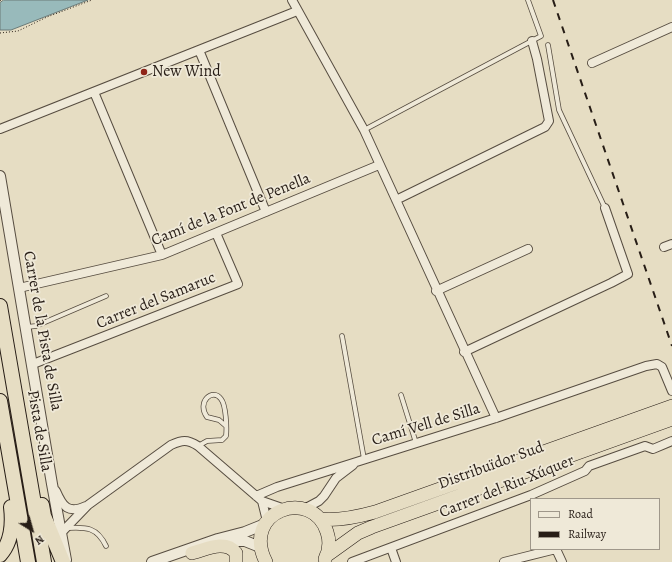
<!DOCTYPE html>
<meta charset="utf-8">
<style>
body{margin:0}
#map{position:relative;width:672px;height:562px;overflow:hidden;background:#e6ddc3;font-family:Alegreya,serif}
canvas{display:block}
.legend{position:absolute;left:530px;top:498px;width:130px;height:52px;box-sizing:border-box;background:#efe9d8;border:1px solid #9f978a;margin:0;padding:5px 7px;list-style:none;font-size:12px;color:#271d16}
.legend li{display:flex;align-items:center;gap:8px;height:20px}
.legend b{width:20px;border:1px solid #9f978a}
.north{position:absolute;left:12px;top:510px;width:40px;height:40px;-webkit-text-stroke:3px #efe9d8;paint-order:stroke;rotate:143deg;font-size:11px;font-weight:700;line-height:16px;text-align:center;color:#271d16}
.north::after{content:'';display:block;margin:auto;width:14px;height:18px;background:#271d16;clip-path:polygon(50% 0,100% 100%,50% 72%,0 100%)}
</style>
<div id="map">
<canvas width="672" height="562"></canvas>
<ul class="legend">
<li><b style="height:5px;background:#efe9d8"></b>Road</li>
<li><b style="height:5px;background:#271d16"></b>Railway</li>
</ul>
<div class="north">N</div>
</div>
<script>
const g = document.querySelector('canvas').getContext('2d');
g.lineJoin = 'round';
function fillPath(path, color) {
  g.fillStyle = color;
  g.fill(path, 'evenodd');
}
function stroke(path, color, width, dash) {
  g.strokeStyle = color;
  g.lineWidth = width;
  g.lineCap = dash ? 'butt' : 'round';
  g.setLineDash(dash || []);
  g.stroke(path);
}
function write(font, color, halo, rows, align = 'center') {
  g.font = font + ' Alegreya,serif';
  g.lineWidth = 3.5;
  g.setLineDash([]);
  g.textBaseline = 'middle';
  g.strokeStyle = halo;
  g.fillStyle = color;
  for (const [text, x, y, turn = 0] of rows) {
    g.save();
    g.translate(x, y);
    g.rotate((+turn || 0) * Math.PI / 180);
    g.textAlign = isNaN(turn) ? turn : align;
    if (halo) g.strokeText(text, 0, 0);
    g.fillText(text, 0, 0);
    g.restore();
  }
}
const water = new Path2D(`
 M4,0h84l-77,30h-11v-27z`);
const path = new Path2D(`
 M0,1l1,-1
 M0,33l18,-2 29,-14 45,-17`);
const service = new Path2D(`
 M548,45l11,65 46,98
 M364,130l177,-94 -13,-36
 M27,327l9,-1 70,-30
 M342,336l22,123
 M401,395l15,48
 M198,446l9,-5 15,-1 4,-4c1,-8 0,-31 -5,-37 -8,-12 -25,3 -14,18l12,3 7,6
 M68,528c18,-1 29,-1 38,18`);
const minor = new Path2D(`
 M292,0l72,130 132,288
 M199,50l67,162
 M592,63l80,-36
 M94,92l68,163
 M0,129l297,-118
 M396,200l149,-73 4,-6 -12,-62 -5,-18
 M664,247l8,-3
 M19,288l143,-33 217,-90
 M436,291l92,-42
 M464,352l147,-69 17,-9 -23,-66
 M33,364l205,-80 -22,-51
 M56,491c7,16 12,23 30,15
 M256,496l21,-9 219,-69 150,-52 11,-2 5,3 10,24
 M304,509l15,-8 5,-5 12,-18 17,-13
 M267,521l-5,-20 23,8
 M62,532l26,-27 83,-60c11,-5 16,-6 27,1l64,55
 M391,548l5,14
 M556,549l6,13
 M352,562l179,-67 54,-24 4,-5 56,-20 8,3 19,-8
 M504,562l52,-13`);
const tertiary = new Path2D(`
 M0,176l52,308 14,76
 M228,541h17l15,6
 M152,562l66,-23 27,-7 20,-8`);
const trunk = new Path2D(`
 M320,519c18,2 37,-2 55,-7l297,-106
 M192,553c13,-3 33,-14 44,0v9
 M326,556l32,-23 14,-6 300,-108
 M266,562c-26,-51 46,-76 61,-30 3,9 2,19 -2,27`);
const motorway = new Path2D(`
 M0,306l44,256
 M0,401l28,161
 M42,505l2,11 19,46
 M0,555c12,-13 13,-31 11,-48`);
const rail = new Path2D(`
 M553,0l119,346`);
const markers = [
 [144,72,4,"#8f2418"]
];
const poiNames = [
 ["New Wind",152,72]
];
const streetNames = [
 ["Camí de la Font de Penella",231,210,-22],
 ["Carrer del Samaruc",156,301,-22],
 ["Carrer de la Pista de Silla",42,331,80],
 ["Camí Vell de Silla",426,425,-17],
 ["Pista de Silla",39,431,80],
 ["Distribuïdor Sud",491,466,-20],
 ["Carrer del Riu Xúquer",507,487,-22]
];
fillPath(water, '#98babb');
stroke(water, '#6b7b79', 1);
stroke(service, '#574d41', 5.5);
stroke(minor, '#574d41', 10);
stroke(tertiary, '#574d41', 12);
stroke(trunk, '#271d16', 14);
stroke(motorway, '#271d16', 16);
stroke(path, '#271d16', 1, [1, 2]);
stroke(service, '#efe9d8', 4);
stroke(minor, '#efe9d8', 8);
stroke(tertiary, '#efe9d8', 10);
stroke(trunk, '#e6ddc3', 13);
stroke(motorway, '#e6ddc3', 14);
stroke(rail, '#271d16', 2, [7, 7]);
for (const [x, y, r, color] of markers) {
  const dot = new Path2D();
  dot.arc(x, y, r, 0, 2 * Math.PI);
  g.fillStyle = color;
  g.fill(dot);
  stroke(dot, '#efe9d8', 1.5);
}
write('16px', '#271d16', '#efe9d8', poiNames, 'left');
write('16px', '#271d16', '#efe9d8', streetNames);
</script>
